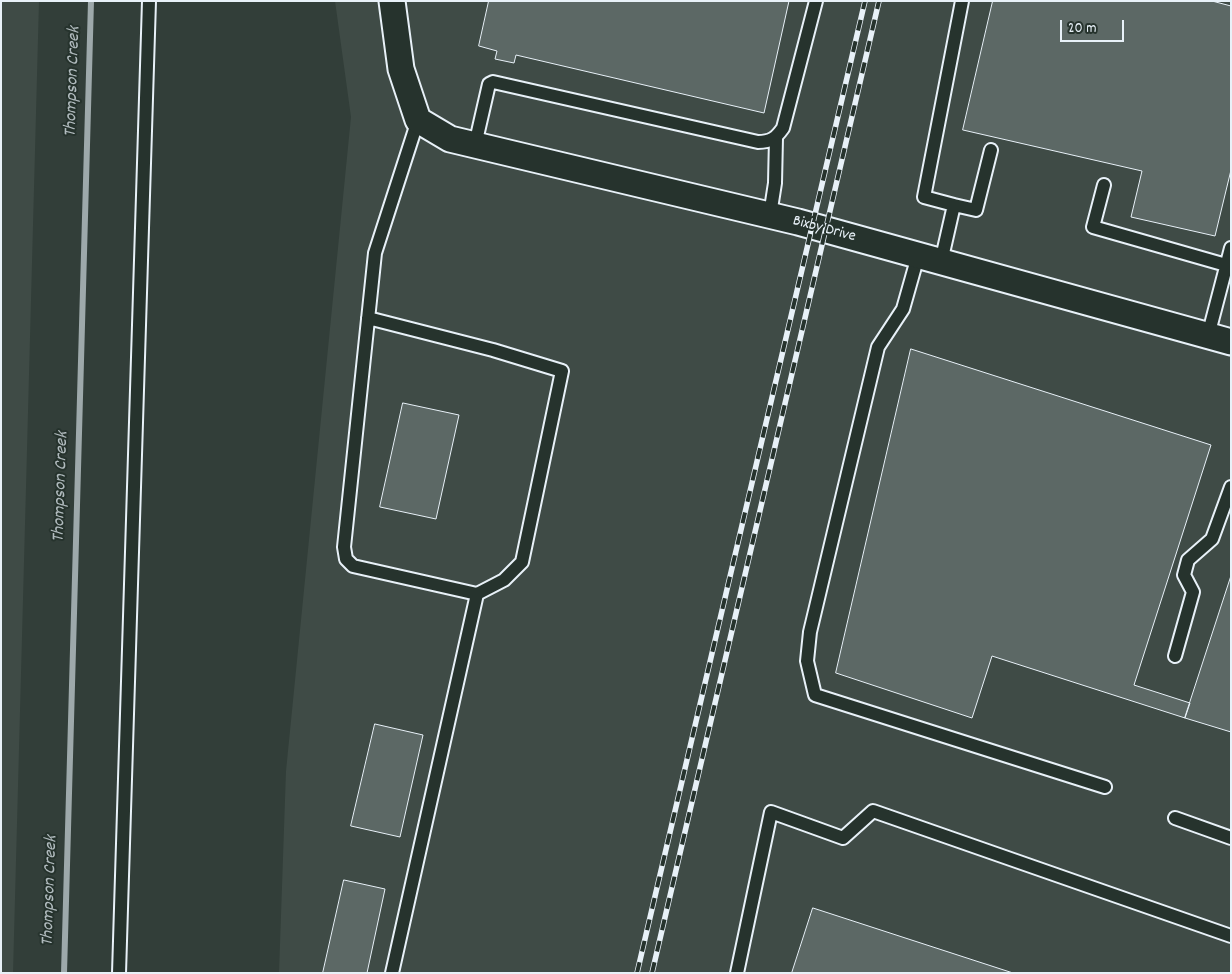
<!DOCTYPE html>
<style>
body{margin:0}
#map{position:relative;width:1232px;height:974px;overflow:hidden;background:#323e39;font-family:Dekko,sans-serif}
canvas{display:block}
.frame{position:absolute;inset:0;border:2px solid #e8f1f8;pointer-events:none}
.scale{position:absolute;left:1060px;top:20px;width:64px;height:22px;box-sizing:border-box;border:2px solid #e8f1f8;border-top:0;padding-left:6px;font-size:15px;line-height:18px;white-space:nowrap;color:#e8f1f8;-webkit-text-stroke:4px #26332d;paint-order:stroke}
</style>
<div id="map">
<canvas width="1232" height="974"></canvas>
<div class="frame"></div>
<div class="scale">20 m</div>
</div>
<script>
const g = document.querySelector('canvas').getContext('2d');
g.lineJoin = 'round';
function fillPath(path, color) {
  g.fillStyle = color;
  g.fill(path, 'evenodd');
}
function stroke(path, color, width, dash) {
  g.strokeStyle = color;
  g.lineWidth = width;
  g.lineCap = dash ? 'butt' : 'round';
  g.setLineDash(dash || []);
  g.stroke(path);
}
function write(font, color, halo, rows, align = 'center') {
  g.font = font + ' Dekko,sans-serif';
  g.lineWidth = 4;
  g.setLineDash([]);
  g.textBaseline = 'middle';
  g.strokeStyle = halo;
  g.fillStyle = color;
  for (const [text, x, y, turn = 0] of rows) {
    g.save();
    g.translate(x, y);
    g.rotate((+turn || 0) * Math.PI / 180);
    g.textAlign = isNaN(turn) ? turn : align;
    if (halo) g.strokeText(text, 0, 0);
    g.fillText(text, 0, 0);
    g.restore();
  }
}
const built = new Path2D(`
 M1,1h38l-26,972h-12z
 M335,1h896v972h-952l7,-202 65,-654z`);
const stream = new Path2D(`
 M64,973l27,-972`);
const building = new Path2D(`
 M489,1h300l-25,112 -248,-58 -2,8 -19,-4 2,-8 -18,-5z
 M993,1h219l19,5v164l-16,66 -84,-19 11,-46 -179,-41z
 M911,349l300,96 -77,240 56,18 -5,15 -193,-62 -20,62 -136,-45z
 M403,403l56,12 -23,104 -56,-12z
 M1231,576v156l-46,-14z
 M375,724l48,11 -23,102 -49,-11z
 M344,880l41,9 -18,84h-44z
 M813,908l200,65h-221z`);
const service = new Path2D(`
 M475,145l14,-61 4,-2 265,60c13,0 18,-4 25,-14l33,-127
 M1104,185l-11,42 133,38
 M954,205l22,5 15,-60
 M770,215l5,-32 1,-45
 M918,256l-15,53 -25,38 -68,285 -3,29 8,34 290,92
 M941,262l13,-57 -30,-8 38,-196
 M368,318l125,32 69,21 -40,191 -18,18 -27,14
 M1208,336l23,-88
 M1175,656l18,-64 -9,-17 4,-15 24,-21 19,-52
 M1175,818l56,20
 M119,973l30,-972
 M392,973l85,-379 -124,-28 -7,-7 -2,-12 31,-294 43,-133
 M737,973l34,-161 72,26 30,-27 358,125`);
const minor = new Path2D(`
 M392,1l9,68 17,51 32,19 348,83 433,120`);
const rail = new Path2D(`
 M637,973l228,-972
 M652,973l227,-972`);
const streetNames = [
 ["Bixby Drive",824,230,15]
];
const waterNames = [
 ["Thompson Creek",74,82,-88],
 ["Thompson Creek",62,487,-88],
 ["Thompson Creek",51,891,-88]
];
fillPath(built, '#3f4b46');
stroke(stream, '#9ea9ab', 6);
fillPath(building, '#5c6865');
stroke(building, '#e8f1f8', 1);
stroke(service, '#e8f1f8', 16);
stroke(minor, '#e8f1f8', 29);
stroke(service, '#26332d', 12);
stroke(minor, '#26332d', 25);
stroke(rail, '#e8f1f8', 5.5);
stroke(rail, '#26332d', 4, [11]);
write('16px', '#e8f1f8', '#26332d', streetNames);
write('italic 18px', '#b1bbbe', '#26332d', waterNames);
</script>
